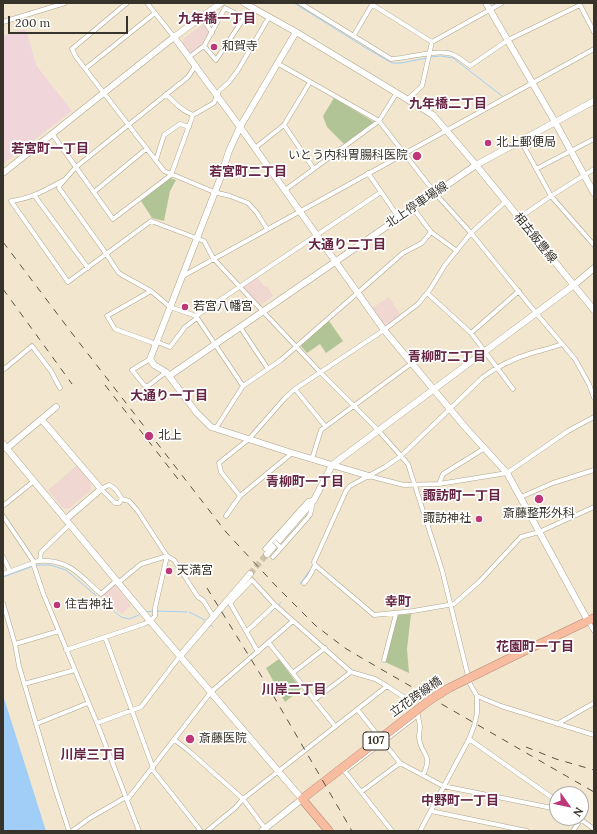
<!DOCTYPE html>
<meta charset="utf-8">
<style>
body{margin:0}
#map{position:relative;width:597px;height:834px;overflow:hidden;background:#f2e7ce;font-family:Lora,serif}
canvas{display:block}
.frame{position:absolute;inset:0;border:4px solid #38332a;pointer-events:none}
.north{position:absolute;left:549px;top:786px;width:40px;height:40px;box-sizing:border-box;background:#fff;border:1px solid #afadaa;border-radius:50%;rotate:123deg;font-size:11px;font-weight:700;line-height:16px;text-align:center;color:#38332a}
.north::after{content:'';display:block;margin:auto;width:14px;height:18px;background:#be3778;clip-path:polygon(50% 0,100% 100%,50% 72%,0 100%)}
.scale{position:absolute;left:8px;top:16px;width:120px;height:18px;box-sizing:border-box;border:2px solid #38332a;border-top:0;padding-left:5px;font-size:12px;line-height:14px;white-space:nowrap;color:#38332a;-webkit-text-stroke:3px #fff;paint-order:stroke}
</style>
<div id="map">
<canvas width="597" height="834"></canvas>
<div class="frame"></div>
<div class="north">N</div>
<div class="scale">200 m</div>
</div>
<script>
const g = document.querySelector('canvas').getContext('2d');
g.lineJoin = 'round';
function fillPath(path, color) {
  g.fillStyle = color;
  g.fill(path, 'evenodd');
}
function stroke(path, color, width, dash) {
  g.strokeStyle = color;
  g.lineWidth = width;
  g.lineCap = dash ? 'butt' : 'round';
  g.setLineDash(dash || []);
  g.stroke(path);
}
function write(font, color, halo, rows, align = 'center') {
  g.font = font + ' Lora,"Noto Sans JP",serif';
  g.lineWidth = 3.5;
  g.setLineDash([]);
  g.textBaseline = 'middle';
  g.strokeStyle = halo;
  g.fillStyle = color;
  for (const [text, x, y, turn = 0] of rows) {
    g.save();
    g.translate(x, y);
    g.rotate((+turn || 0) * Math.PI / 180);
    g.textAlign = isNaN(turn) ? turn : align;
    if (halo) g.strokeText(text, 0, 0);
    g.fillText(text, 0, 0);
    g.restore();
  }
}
const commercial = new Path2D(`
 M203,24l7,10 -5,9 -14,11 -8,-10 1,-6z
 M257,277l8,10 2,-1 6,10 -12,9 -2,-1 -15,-16 1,-2z
 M389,297l12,18 -15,10h-2l-12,-17z
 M77,465l14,18v7l-22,19 -7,-1 -14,-18z
 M113,585h2l16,20 -9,9 -21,-18z`);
const industrial = new Path2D(`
 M26,29l10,36 36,46 -69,53v-128z`);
const green = new Path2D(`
 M334,98l40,24 -30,22 -17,-17 -4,-11z
 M170,178l6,2 -6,11 -6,30 -12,-3 -11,-17z
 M329,321l14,20 -17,12 -6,-9 -13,9 -7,-8z
 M411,614l-4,35 2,24 -24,-11 12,-47z
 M279,659l22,30 -16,13 -19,-34z`);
const water = new Path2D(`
 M3,695l43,136h-43z`);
const stream = new Path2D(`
 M294,3l72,45 26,15h9l26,-5
 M430,57l11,-1 12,2 49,38
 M36,565h14l16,5 55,47 8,2 10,-4
 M3,577l28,-10
 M300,584l10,-14
 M278,606l3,-4
 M157,611l30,1
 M146,612l7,-1
 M189,612l16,8
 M271,612l4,-4
 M211,625l2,2`);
const secondaryTunnel = new Path2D(`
 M250,574l17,-20`);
const street = new Path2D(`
 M127,3l-55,46 4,8 88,114 50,21 16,4 18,7 9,10 10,16
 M147,3l27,34
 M300,3l91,56c17,-1 42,-9 57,-6 8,1 15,8 22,13l38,-26 72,-35
 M579,3l15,29
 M373,5l59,37
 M202,17l10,16
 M3,22l62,-19
 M354,35l19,-32
 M189,57l15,-11 21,-38 19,10 -28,42 -12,-14
 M277,63l102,58 56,72 36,40 65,80 39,46 14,25 5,14
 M196,65l-8,12 -112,90 -16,18 -1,3 46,64 13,20 4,3 29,16 19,16 26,9 185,-124
 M86,68l69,-55
 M166,94c9,9 15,16 27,21
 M407,100l15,-14 10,-44 70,-39
 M284,125l30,44
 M53,135l60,84 58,-44 22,-60 21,-12 5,-12 10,-9 9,-12 31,-53
 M521,141l30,55 43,49
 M255,148l29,-23 26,-43
 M156,160l8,-25 16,-11 9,3
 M536,169l58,-30
 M368,173l31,45
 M64,180c-16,9 -34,19 -53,21l57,81 83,-61 53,20 9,17 26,28 81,86 58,58 30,34 34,106 28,114 7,12v17l-3,13 -5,13 -49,92
 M285,190l94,-69 17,-27
 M94,192l52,-43
 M34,195l54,73
 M413,208l18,24 26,19
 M519,218l32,-22 43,-27
 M183,276l411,-227
 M151,291l-44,25 8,13 41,15
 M427,293l44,40 42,56
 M196,316l47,70
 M240,327l28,42
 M471,333l48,-42
 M157,342l13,5 15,-20 12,-9
 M150,359l-18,11 12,15 2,1h2l18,-14
 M3,370l29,-24 19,25 9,17
 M295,389l30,37
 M216,428l27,-42 38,-26 122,-107 19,-10 9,-11
 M312,459l9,-29 91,-67
 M369,476l35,9 35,-1 68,-11 61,-42 26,-14
 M439,484l4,-10 42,-26
 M109,485c6,2 10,8 13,14l-3,4h-4l-14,-14z
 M240,496l-19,-24 -2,-9 30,-24 36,-41 10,-9 89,-59 34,-26 13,-16 14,-23 26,-32 34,-31
 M521,497l32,-14 41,-13
 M122,499l7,2 8,9 30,46 7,4 24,37 5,3 10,16
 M3,506l31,-25
 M3,516l31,46c6,-2 9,-1 15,-1 26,3 34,18 52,33l16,-14
 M226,516l14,-20 52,-43
 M265,549l43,-48 5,-1
 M3,557l7,14
 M273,557l37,-42 3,-13
 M40,560l1,-8 29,-28
 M315,565l59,50 39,-4 41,-7 26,-23 41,-44 18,-5 55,-25
 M3,574l30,-11 10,30 54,130 42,108
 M119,582l22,-18 26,-8
 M304,583c5,-5 8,-11 11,-18l-1,-3 32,-71 4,-5 35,-19 16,-11 82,-79c15,-11 32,-19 49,-24 10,-3 20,-5 30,-9
 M3,603l12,41 4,22 36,122 14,43
 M588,621l6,10
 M247,631l28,-26
 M105,637l48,131
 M269,643l66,83
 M15,644l44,-13
 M66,650l78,-26 6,-3 5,-5v-8l12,-52
 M384,660l12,-46
 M294,672l31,-24
 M24,684l51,-14
 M387,686l21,14 3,4
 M477,696l24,10 93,29
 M314,700l37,-28
 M357,709l43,54 43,23 114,23
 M97,723l44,-16 39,-51
 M36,724l52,-21
 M557,724l37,-21
 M469,739l88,62
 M175,740l14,11 54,48 24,32
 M152,769l49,62
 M343,769l49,62
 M345,771l73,-56c0,4 2,8 2,12 0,3 -1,7 -1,10 1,18 15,16 4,38
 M361,792l39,-29
 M127,800l84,-108 82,-71
 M431,811l96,20
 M579,818l15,11
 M72,831l18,-13 36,-21
 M207,831l28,-23 8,-9 144,-113 -12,-7 -24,-7 -76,-67 -23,-25 -22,23 28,49
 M573,831l8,-12`);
const secondary = new Path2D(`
 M244,3l52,29 137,83 43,50 118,145
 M486,3l69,119 39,71
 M296,32l-56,95 -11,24 -9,28 -70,180 4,6 12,7 30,40 15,15 81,26 77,23
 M174,37l66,90 144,203 81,97 42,46 81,148
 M3,173l171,-136 47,-34
 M169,376l307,-211 118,-64
 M42,420l59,69 -35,30
 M3,444l147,177 152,178 -40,32
 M7,448l49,-41
 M267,554l47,-54 18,-35 242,-180 20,-17
 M180,656l70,-82`);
const highway = new Path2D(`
 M512,657l82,-39
 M329,831l-27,-32 40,-31`);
const rail = new Path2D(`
 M3,242l68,90 155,200 50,54 40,40 29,22 15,9 234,135
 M3,289l69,95
 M105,385l76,98
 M207,588l63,102 82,141
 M526,747l30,12 38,11`);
const streetBridge = new Path2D(`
 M274,541l5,5`);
const highwayBridge = new Path2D(`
 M342,768l88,-68 19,-12 63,-31`);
const markers = [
 [214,47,4,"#be3778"],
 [488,143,4,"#be3778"],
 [417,156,5,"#be3778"],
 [185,307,4,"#be3778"],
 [149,436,5,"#be3778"],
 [539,499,5,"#be3778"],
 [479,519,4,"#be3778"],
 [169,571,4,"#be3778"],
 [57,605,4,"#be3778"],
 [190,739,5,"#be3778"]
];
const shields = [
 [376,741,26]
];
const shieldNames = [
 ["107",376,741]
];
const poiNames = [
 ["和賀寺",222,47],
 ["北上郵便局",496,143],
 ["いとう内科胃腸科医院",408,156,"right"],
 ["若宮八幡宮",193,307],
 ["北上",158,436],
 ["斎藤整形外科",539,514,"center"],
 ["諏訪神社",471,519,"right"],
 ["天満宮",177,571],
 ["住吉神社",65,605],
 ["斎藤医院",199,739]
];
const streetNames = [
 ["北上停車場線",417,205,-34],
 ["相去飯豊線",535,238,51],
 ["立花跨線橋",416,697,-35]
];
const neighbourhoodNames = [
 ["九年橋一丁目",217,19],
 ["九年橋二丁目",448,104],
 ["若宮町一丁目",50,149],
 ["若宮町二丁目",248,172],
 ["大通り二丁目",347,245],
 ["青柳町二丁目",447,357],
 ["大通り一丁目",169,396],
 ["青柳町一丁目",305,482],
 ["諏訪町一丁目",462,496],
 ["幸町",398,602],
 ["花園町一丁目",535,647],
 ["川岸二丁目",294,690],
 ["川岸三丁目",93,755],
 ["中野町一丁目",460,801]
];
fillPath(commercial, '#f1d7d1');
fillPath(industrial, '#f0d6db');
fillPath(green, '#b1c495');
fillPath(water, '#a1cef7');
stroke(stream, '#a1cef7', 1);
stroke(secondaryTunnel, '#cdc3ad', 6, [6, 3]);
stroke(street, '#aea48d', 5);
stroke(secondary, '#aea48d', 7);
stroke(highway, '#b58c77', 9);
stroke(street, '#fff', 4);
stroke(secondary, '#fff', 6);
stroke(highway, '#f8bca1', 8);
stroke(rail, '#585247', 1, [7, 7]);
stroke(streetBridge, '#aea48d', 5, []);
stroke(highwayBridge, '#b58c77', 9, []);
stroke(streetBridge, '#fff', 4);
stroke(highwayBridge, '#f8bca1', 8);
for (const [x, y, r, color] of markers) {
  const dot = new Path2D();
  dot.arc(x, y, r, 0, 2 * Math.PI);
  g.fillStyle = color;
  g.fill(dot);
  stroke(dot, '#fff', 1.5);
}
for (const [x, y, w] of shields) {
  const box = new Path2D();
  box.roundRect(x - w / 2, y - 9, w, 18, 3);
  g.fillStyle = '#fff';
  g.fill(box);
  stroke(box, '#38332a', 1);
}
write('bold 11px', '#38332a', null, shieldNames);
write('12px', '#38332a', '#fff', poiNames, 'left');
write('12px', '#38332a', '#fff', streetNames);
write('bold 13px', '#662542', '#fff', neighbourhoodNames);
</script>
